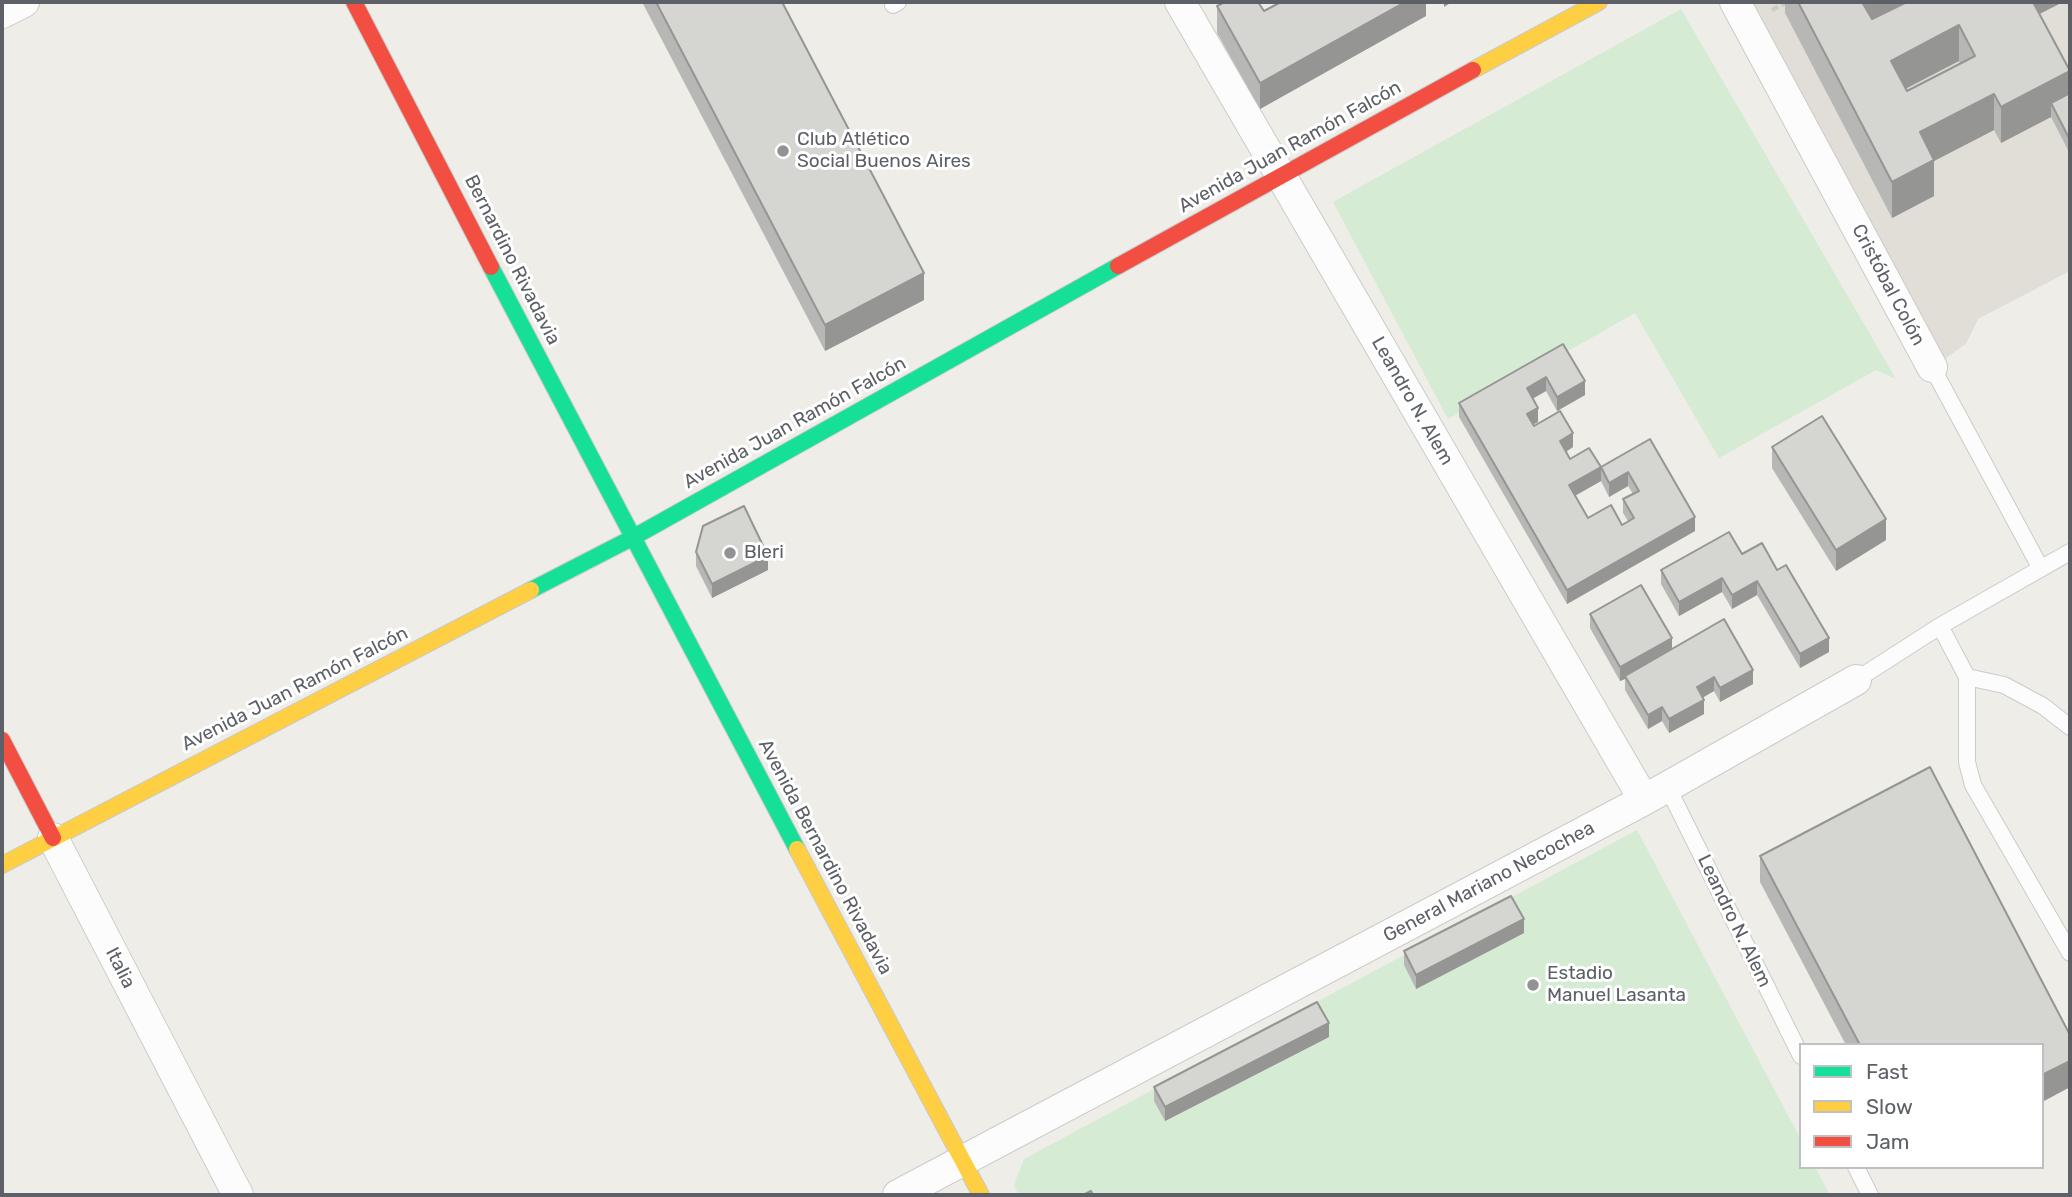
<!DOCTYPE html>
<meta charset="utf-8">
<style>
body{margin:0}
#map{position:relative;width:2072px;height:1197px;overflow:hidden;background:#eeede8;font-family:Rubik,sans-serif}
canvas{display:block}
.frame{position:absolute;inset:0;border:4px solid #5d6167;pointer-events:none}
.legend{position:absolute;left:1799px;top:1043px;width:245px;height:126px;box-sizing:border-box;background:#fff;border:2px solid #bec0c2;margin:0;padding:9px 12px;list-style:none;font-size:21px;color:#5d6167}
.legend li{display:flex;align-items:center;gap:14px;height:35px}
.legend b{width:35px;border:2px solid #bec0c2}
</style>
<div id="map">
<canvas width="2072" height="1197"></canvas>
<div class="frame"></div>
<ul class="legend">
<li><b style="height:9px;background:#16e098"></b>Fast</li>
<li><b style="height:9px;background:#ffcf43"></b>Slow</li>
<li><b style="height:9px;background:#f24e42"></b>Jam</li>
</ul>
</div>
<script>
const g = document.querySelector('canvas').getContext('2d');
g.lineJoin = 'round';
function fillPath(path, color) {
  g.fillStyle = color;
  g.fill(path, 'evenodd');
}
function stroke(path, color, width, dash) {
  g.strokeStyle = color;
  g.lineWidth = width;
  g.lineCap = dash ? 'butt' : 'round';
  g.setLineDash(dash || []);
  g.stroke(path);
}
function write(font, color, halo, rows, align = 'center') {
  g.font = font + ' Rubik,sans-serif';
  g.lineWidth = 6;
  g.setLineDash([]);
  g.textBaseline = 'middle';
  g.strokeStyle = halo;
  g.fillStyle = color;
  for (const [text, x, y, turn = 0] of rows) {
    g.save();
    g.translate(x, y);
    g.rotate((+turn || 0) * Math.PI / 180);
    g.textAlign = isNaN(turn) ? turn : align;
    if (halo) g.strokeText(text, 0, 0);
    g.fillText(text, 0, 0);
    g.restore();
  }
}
const education = new Path2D(`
 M1752,2h318v269l-92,48 -12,25 -26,18z`);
const green = new Path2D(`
 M1681,9l215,370 -20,-9 -157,88 -84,-145 -187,106 -115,-217z
 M1637,830l164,310v27h14l15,28h-811l-5,-10 10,-26z`);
const path = new Path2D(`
 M1772,10l15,-8`);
const lane = new Path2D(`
 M893,5l5,-3
 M1932,367l108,200
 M1940,626l27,51v85l6,23 97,168
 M1967,677l37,8 39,21 27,21
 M1856,680l84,-54 130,-74
 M1667,786l134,270
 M1856,1167l14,28`);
const street = new Path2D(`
 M1180,2l464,798
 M1735,2l197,365
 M2,13l22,-11
 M53,838l185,357
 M898,1195l746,-395 212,-120`);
const fast = new Path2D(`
 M491,267l306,582
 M531,590l101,-52 486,-272`);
const slow = new Path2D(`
 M1473,70l126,-68
 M797,849l184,346
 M2,865l529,-275`);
const jam = new Path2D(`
 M354,2l137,265
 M1118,266l355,-196
 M2,740l51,98`);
const wall = new Path2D(`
 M642,2h140l142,298 -99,51z
 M1426,2v14l-166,93 -43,-76v-27l47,5z
 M1785,2h278l-23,12 30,79v61l-19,-37 -50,26 -7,-13 -60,31v35l-42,22 -107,-205zM1959,61l1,3 -53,27 -1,-2z
 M1563,344l22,51 -28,16 -11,-20 -13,7 5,24 -5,2 1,2 39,21 -7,5 4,7 31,22 -26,15 13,22 34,7 6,-4 -5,-8v-14l10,-5 -5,-8 -19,11 -8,-16v-14l49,-28 45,92 -128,73 -108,-187v-14z
 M1772,447l114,93 -50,31 -64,-103z
 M696,552l72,18 -56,28 -16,-32z
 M1742,554l35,16 52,82 -29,16 -43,-73 -25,14 -10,-17 -43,24 -18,-32v-14z
 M1590,614l82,35 81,35 -33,18 -6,-11 -11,6 1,17 -35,19 -7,-12 -14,8 -23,-39v-11l-5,2 -30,-53z
 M1760,856l310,179v52l-28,15v-57h-196l-86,-163z
 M1524,933l-108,56 -12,-24v-14z
 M1329,1037l-164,84 -11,-20v-14z`);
const shadedWall = new Path2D(`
 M1405,2h21v14l-166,93v-26z
 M1444,2h8l-8,5z
 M1858,2h55l-55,28z
 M2025,2h38l-38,19z
 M1959,25v36l-68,35v-35z
 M2070,71v36l-19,-4v14l-50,26v-36z
 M1994,94v36l-60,31v35l-42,22v-36l28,-50z
 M924,273v27l-99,51v-26z
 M1546,377v14l-19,11v-14z
 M1585,381v14l-28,16v-14z
 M1538,408v14l-11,6v-14z
 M1573,433v14l-13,8v-14z
 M1601,467v14l-32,18v-14z
 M1628,472v14l-19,11v-14z
 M1695,517v14l-128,73v-14z
 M1886,519v21l-50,31v-21z
 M768,556v14l-56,28v-14z
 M1722,578v14l-43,24v-14z
 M1757,581v14l-25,14v-14z
 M1672,638v14l-47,24v3l-5,2v-14z
 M1829,638v14l-29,16v-14z
 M1753,670v14l-33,18v-14z
 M1714,677v14l-17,10v-14z
 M1704,700v14l-35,19v-14z
 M1662,707v14l-14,8v-14z
 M1524,919v14l-108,56v-14z
 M1329,1023v14l-164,84v-14z
 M2070,1061v26l-28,15v-27z`);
const building = new Path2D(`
 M656,2h126l142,271 -99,52z
 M1225,2h33l6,9 17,-9h124l-145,81 -43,-77z
 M1798,2h64l10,17 35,-17h126l37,69 -69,36 -7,-13 -74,38 14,28 -42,22zM1959,25l16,31 -68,35 -16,-30z
 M2070,93v47l-19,-37z
 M1563,344l22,37 -28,16 -11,-20 -19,11 11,20 -11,6 7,12 26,-15 13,22 -13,8 10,18 19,-11 12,19 -32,18 19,33 23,-13 11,20 12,-7 -11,-19 16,-8 -11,-19 -19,11 -8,-16 49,-28 45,78 -128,73 -108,-187z
 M1822,416l64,103 -50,31 -64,-103z
 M744,506l24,50 -56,28 -16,-32 7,-26z
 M1729,532l13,22 20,-11 15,27 9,-5 43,73 -29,16 -43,-73 -25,14 -10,-17 -43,24 -18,-32z
 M1641,585l31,53 -52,29 -30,-53z
 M1724,619l29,51 -33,18 -6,-11 -17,10 7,13 -35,19 -7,-12 -14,8 -23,-39z
 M1930,767l140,268v26l-28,14v-30h-182l-100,-189z
 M1511,896l13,23 -108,56 -12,-24z
 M1317,1002l12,21 -164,84 -11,-20z
 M1091,1191l2,4h-10z`);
const markers = [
 [783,151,7,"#909294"],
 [730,553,7,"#909294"],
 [1533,985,7,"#909294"]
];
const poiNames = [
 ["Club Atlético",797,140],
 ["Social Buenos Aires",797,162],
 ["Bleri",744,553],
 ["Estadio",1547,974],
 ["Manuel Lasanta",1547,996]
];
const streetNames = [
 ["Avenida Juan Ramón Falcón",1290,147,-29],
 ["Bernardino Rivadavia",512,260,63],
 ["Cristóbal Colón",1888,285,62],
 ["Leandro N. Alem",1412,401,60],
 ["Avenida Juan Ramón Falcón",795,423,-29],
 ["Avenida Juan Ramón Falcón",295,689,-27],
 ["Avenida Bernardino Rivadavia",825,857,62],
 ["General Mariano Necochea",1489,882,-28],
 ["Leandro N. Alem",1734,921,64],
 ["Italia",120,968,63]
];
fillPath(education, '#e0ded7');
fillPath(green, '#d5ebd4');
stroke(lane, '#cbcbca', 18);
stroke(street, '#cbcbca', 32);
stroke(fast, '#c9cac9', 18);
stroke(slow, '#c9cac9', 18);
stroke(jam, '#c9cac9', 18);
stroke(path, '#c9cecb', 4.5, [7, 3.5]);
stroke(lane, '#fcfcfc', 16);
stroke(street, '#fcfcfc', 30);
stroke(fast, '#16e098', 16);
stroke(slow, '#ffcf43', 16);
stroke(jam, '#f24e42', 16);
fillPath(wall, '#b7b7b5');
fillPath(shadedWall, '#959593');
fillPath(building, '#d5d5d2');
stroke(building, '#959593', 2);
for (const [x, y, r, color] of markers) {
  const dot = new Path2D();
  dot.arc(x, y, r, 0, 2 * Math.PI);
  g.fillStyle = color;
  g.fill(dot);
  stroke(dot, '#fff', 2.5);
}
write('19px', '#5d6167', '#fff', poiNames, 'left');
write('19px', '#5d6167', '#fff', streetNames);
</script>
